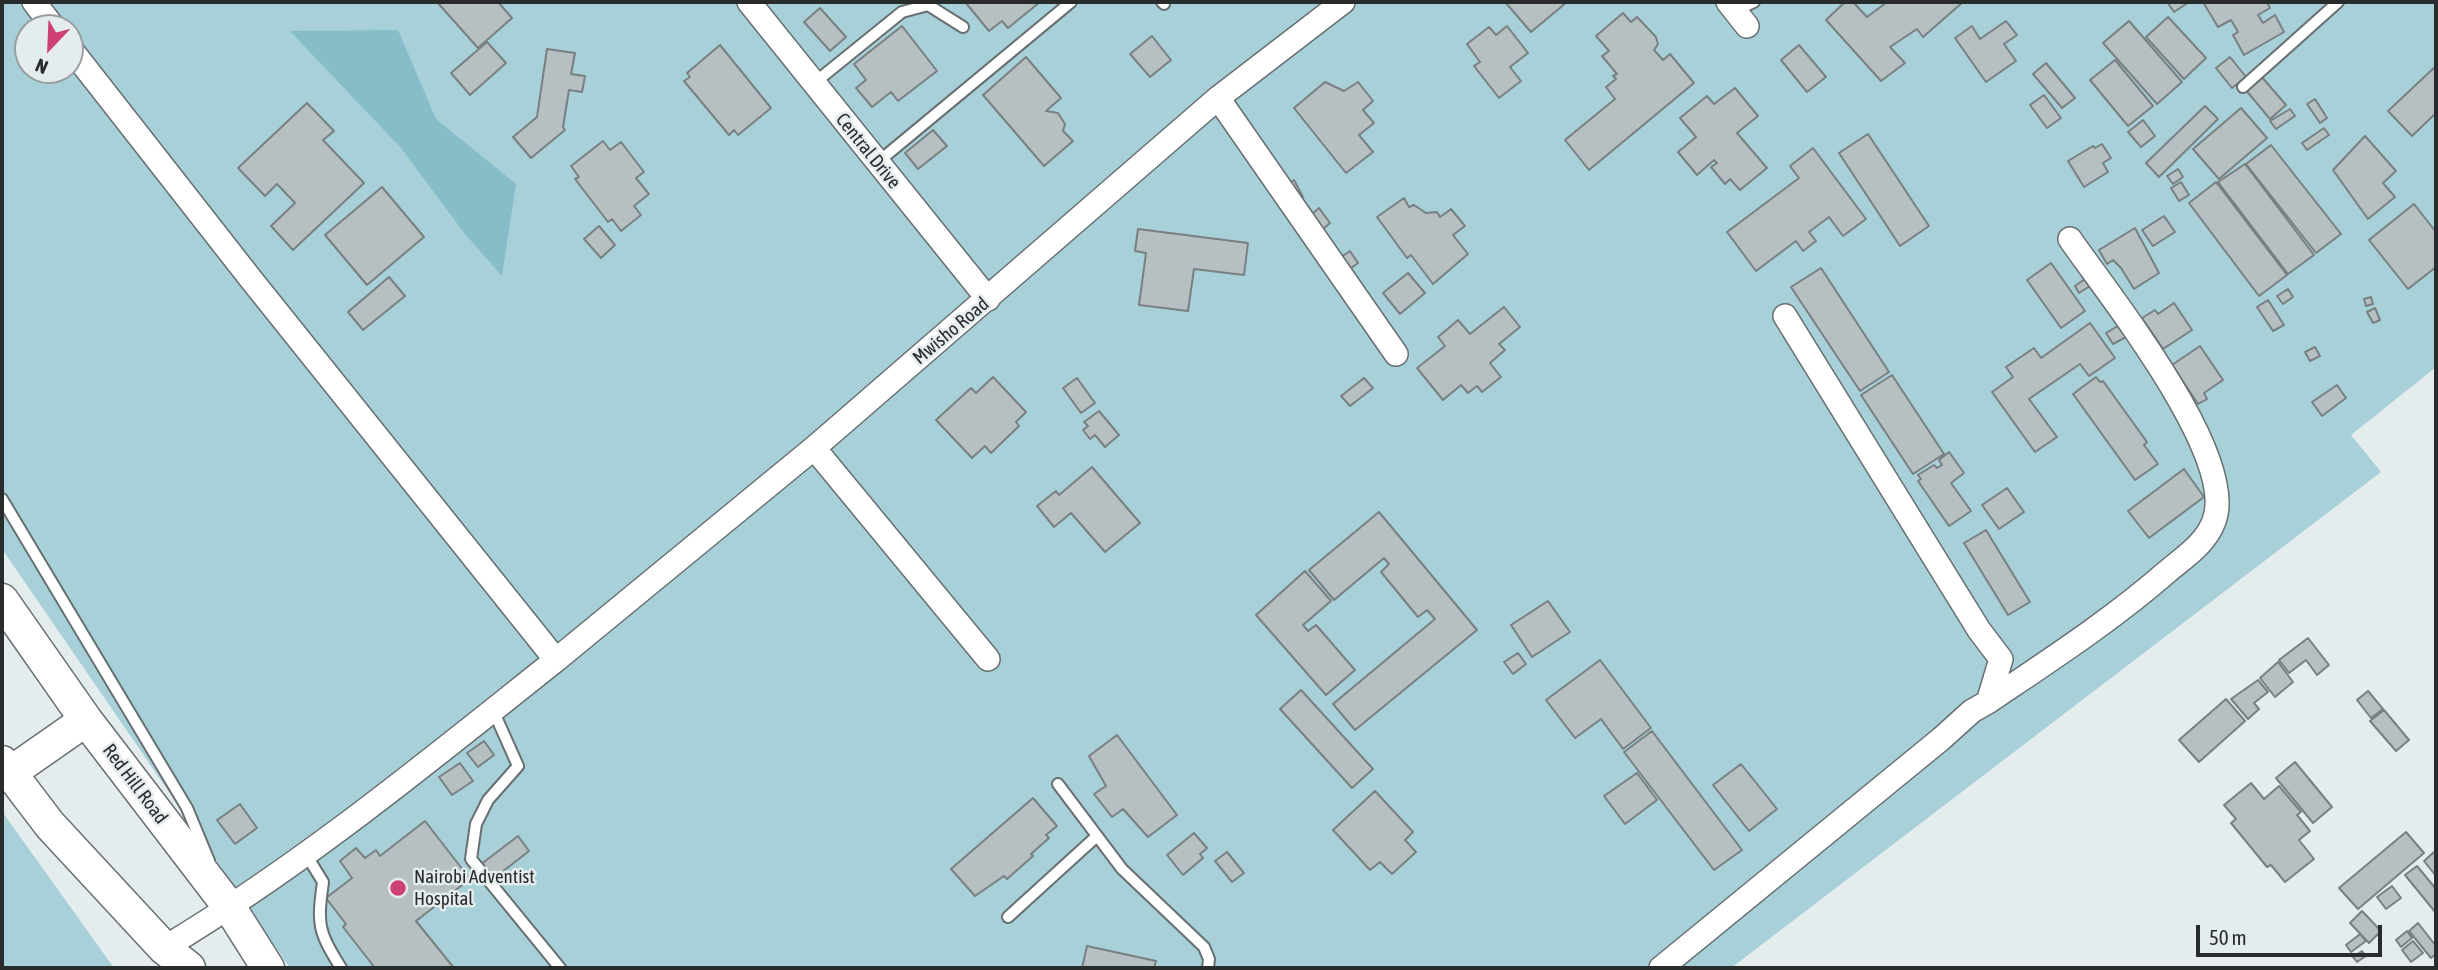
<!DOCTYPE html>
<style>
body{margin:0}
#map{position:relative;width:2438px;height:970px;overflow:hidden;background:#e4ecee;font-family:"Asap Condensed",sans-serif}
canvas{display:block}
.frame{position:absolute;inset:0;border:4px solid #292c2d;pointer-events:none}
.north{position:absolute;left:14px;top:14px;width:70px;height:70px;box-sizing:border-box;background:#e4ecee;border:2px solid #999fa1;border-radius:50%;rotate:203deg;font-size:19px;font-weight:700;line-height:28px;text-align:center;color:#292c2d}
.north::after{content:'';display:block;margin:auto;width:24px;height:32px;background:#cd4174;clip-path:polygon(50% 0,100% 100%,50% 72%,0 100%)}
.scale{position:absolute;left:2196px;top:925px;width:186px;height:32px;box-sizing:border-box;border:4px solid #292c2d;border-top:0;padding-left:9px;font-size:21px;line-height:24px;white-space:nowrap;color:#292c2d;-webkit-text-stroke:5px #e4ecee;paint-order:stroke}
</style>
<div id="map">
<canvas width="2438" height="970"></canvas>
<div class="frame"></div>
<div class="north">N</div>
<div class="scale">50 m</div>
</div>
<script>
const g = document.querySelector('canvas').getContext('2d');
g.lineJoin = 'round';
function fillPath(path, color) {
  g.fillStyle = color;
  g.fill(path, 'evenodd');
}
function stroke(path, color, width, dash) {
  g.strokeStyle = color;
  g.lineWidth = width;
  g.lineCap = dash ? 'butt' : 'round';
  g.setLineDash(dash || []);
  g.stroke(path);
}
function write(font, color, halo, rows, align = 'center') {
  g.font = font + ' "Asap Condensed",sans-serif';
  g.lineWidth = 5;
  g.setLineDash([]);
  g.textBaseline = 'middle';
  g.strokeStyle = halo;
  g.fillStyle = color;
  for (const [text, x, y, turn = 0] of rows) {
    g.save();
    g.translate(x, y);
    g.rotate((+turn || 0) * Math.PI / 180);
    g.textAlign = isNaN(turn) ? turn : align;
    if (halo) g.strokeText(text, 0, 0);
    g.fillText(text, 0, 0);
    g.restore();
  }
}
const green = new Path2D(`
 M2,2h2434v365l-85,68 30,37 -650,496h-1441l-288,-419zM28,28h42v42h-42z
 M2,811l4,6 108,151h-112z`);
const forest = new Path2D(`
 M398,30l38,89 80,65 -14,92 -37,-42 -64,-86 -111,-117z`);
const building = new Path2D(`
 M437,2h61l14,16 -34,30z
 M965,2h75l-32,26 -6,-7 -13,10z
 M1505,2h62l-36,30z
 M1845,2h8l14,15 20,-15h76l-40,35 -6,-8 -27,18 15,16 -24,18 -55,-61z
 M2167,2h22l-15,10z
 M2203,2h64l3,6 -12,7 5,8 12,-8 9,17 -40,23 -11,-20 5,-3 -7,-12 -13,7z
 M820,8l26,29 -16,14 -26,-29z
 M1623,13l8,9 6,-5 19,20 2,7 -4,6 9,10 7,-6 24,29 -105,87 -24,-30 50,-41 -9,-12 10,-8 -3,-3 4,-2 -15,-18 7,-5 -13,-15z
 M2168,17l38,41 -22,21 -38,-42z
 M2006,21l11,14 -13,9 12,17 -30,21 -31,-44 17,-12 8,13z
 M2129,21l53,61 -25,22 -54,-61z
 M902,26l35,45 -39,30 -7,-9 -19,15 -16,-19 10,-8 -12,-16z
 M1507,26l21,27 -18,14 11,14 -22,17 -25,-32 6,-4 -13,-18 22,-17 7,8z
 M1152,36l19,24 -21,17 -20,-23z
 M487,42l19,21 -36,32 -19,-22z
 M720,45l51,63 -33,27 -4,-5 -5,5 -45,-54 6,-4 -3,-4z
 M1799,45l27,32 -19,15 -26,-32z
 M547,49l28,4 -4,21 14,2 -3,16 -13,-2 -6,37 2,3 -34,28 -18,-21 24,-20z
 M1026,57l35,41 -15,13 12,2 7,11 -2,7 10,10 -29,25 -61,-71z
 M2230,57l16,20 -14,11 -16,-20z
 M2115,60l38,46 -25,20 -38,-46z
 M2046,63l29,35 -13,10 -29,-34z
 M2436,66v47l-24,23 -24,-25z
 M2261,76l25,29 -16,14 -25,-30z
 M1325,82l19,9 14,-9 15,19 -10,9 11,13 -15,12 14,17 -27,21 -52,-65z
 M1735,88l23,28 -21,17 30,35 -27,22 -10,-11 -5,5 -14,-17 6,-4 -3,-3 -17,15 -19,-23 18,-15 -16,-19 27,-22 7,8z
 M2044,95l17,23 -14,10 -17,-23z
 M2315,99l12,19 -7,5 -13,-19z
 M307,103l27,28 -11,9 41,43 -71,67 -22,-24 24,-23 -18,-19 -12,12 -27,-28z
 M2205,106l13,13 -59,58 -13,-14z
 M2241,108l26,30 -48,41 -26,-30z
 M2290,109l5,7 -19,13 -6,-8z
 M2143,120l12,16 -14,11 -13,-15z
 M2324,128l5,7 -22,15 -5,-7z
 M933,130l14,16 -29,23 -13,-16z
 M1868,134l61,92 -29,20 -61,-93z
 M2365,136l31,35 -13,12 12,14 -27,22 -35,-49z
 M603,141l7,9 11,-8 23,30 -8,6 13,16 -15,12 7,9 -20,16 -9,-12 -4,3 -33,-43 4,-2 -8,-11z
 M2102,144l9,14 -8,5 5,9 -24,15 -16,-26 25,-15 2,2z
 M2271,145l70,89 -25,19 -70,-89z
 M1813,148l53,71 -23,17 -14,-19 -20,15 7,9 -13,10 -7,-10 -40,30 -29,-39 72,-54 -9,-12z
 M2245,164l69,91 -26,19 -70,-92z
 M2178,169l5,8 -10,7 -6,-8z
 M1294,180l9,17 -7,5 -11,-16z
 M2181,182l8,13 -10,6 -8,-13z
 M2216,182l71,93 -28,21 -70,-93z
 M382,187l42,50 -57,48 -42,-50z
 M1404,198l5,9 5,-2 12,8 11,-1 3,5 11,-8 14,17 -12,9 15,19 -35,30 -22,-29 -4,3 -30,-41z
 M2414,204l22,28v35l-28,22 -39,-49z
 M1319,208l11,15 -8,7 -11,-15z
 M2164,216l11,16 -22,14 -11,-16z
 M599,226l16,19 -14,13 -17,-19z
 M2135,228l24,45 -25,16 -13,-21 -8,-8 -6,4 -8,-14z
 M1138,229l110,14 -4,32 -50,-6 -6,42 -49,-6 7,-52 -11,-2z
 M1350,251l8,12 -8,6 -9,-12z
 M2051,263l34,48 -24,17 -34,-48z
 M1821,268l68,104 -29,19 -69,-104z
 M1408,273l17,20 -25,21 -17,-21z
 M389,277l16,19 -42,34 -15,-18z
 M2088,277l5,7 -14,9 -4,-7z
 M2288,289l5,8 -10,7 -6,-8z
 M2371,297l2,7 -7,2 -2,-7z
 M2268,300l16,25 -11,6 -16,-24z
 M2174,303l18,27 -29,19 -21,-31 13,-8 3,4z
 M1504,307l16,20 -21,17 6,6 -15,13 11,14 -19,15 -5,-6 -9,7 -7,-8 -18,15 -26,-32 28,-22 -7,-9 20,-17 12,14z
 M2375,308l5,12 -7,3 -6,-11z
 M2090,323l25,35 -26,18 -9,-12 -51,35 28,38 -22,15 -43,-60 21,-15 -7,-10 28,-19 7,10z
 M2121,324l7,12 -15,8 -7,-11z
 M2200,346l23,34 -19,13 3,6 -9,5 -26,-39z
 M2315,347l5,9 -10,5 -5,-9z
 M1892,375l52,79 -31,20 -52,-79z
 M993,377l33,35 -10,10 3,4 -28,27 -6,-7 -13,12 -36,-38 35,-32 5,5z
 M2096,377l4,5 3,-1 44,61 -3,3 14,19 -23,16 -62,-86z
 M1077,378l18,25 -14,10 -18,-25z
 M1364,378l9,10 -23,18 -9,-10z
 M2337,385l9,13 -24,18 -10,-14z
 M1099,411l20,24 -14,12 -10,-12 -5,4 -7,-9 5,-4 -4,-4z
 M1949,452l15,21 -13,10 20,28 -22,15 -31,-45 3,-2 -3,-4 16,-10 3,3 5,-3 -3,-5z
 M1092,467l48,56 -35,29 -34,-39 -17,14 -17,-21 19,-15 3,4z
 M2184,469l20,28 -55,41 -21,-27z
 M2007,488l17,24 -25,17 -17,-24z
 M1379,512l98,118 -122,100 -22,-26 102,-85 -8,-9 -9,7 -37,-45 8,-8 -5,-6 -50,42 -25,-30z
 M1986,530l44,72 -22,13 -44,-72z
 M1305,571l26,30 -28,24 5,6 8,-6 39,45 -29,25 -70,-80z
 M1548,601l22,31 -38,25 -21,-32z
 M2308,638l21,27 -12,10 -11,-15 -17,13 -10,-13z
 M1518,653l8,11 -13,10 -9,-12z
 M1600,660l51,68 -28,21 -22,-30 -26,19 -29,-38z
 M2278,662l15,20 -18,15 -15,-19z
 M2258,680l10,12 -14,11 5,6 -11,10 -17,-20z
 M1301,690l72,79 -21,19 -72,-79z
 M2368,691l15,18 -12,9 -14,-18z
 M2226,699l19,22 -46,41 -20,-22z
 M2384,710l25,30 -13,11 -26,-30z
 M1652,731l90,119 -28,20 -90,-118z
 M1117,735l60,80 -29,22 -25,-28 -11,8 -18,-23 12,-8 -17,-30z
 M484,741l10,14 -16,12 -11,-14z
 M2295,762l37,45 -19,16 -37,-45z
 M460,763l13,18 -21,14 -13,-18z
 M1741,764l36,45 -28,22 -36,-46z
 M1637,773l20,27 -32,24 -21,-28z
 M2251,783l13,16 15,-13 22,26 -4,3 13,16 -11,9 15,19 -29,23 -14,-17 -4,2 -36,-44 5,-4 -12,-14z
 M1375,791l38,41 -8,8 11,12 -24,22 -12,-12 -10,8 -37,-40z
 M1033,798l24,28 -11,9 3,3 -18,16 2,2 -26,23 -3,-3 -29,20 -24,-27z
 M240,804l17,24 -22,16 -18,-24z
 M425,821l45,58 -54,42 38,47h-79l-32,-41 3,-3 -20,-26 26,-20 -12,-17 16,-13 9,10 11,-8 4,6z
 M2406,832l18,21 -66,56 -19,-21z
 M1194,833l13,15 -7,6 3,4 -20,17 -16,-20z
 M518,836l11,15 -37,29 -12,-15z
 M1227,852l17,21 -12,9 -17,-21z
 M2434,852l2,3v21l-12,-15z
 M2417,866l19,23v24l-31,-38z
 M2392,886l9,12 -15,11 -9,-12z
 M2362,911l19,20 -12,12 -19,-20z
 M2418,923l18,23v8l-5,4 -22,-27z
 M2407,931l5,7 -11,9 -5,-7z
 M2360,934l6,7 -15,11 -5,-7z
 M2413,941l10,12 -12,9 -9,-12z
 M1087,946l69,15 -2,7h-72z
 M2362,951l4,5 -9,6 -4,-5z`);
const lane = new Path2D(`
 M1162,2l2,2
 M1735,11l19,-9
 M813,84l89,-72 26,-7 35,22
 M2243,87l95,-85
 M878,162l193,-160
 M2,499l185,309 22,53
 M493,710l25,56 -30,34 -12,24 -5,35 89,109
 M1058,784l64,85 82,78 5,12 -1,9
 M307,856l16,26c-6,43 -5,49 18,86
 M1008,917l89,-81`);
const street = new Path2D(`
 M34,2l20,26
 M749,2l239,297
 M1728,2l19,24
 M70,48l180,230 306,382c-127,101 -252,204 -392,288
 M1218,98l178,256
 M814,448l174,211
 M556,660l258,-212 404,-350 125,-96
 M1988,702c62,-42 124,-82 180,-131 18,-15 38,-28 46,-50 25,-65 -107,-228 -144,-282
 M1661,968l280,-229 31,-28 16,-9 13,-43 -22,-29 -194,-314`);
const secondary = new Path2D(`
 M2,600l84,120 144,188 38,60
 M2,762l48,63 114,123 25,20
 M10,773l76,-53`);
const markers = [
 [398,888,9,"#cd4174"]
];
const streetNames = [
 ["Central Drive",868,151,51],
 ["Mwisho Road",951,331,-40],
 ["Red Hill Road",135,784,53]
];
const poiNames = [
 ["Nairobi Adventist",414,877],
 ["Hospital",414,899]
];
fillPath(green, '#a7d0d9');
fillPath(forest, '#86bdc9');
fillPath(building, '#b6bfc1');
stroke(building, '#788081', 2);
stroke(lane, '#676f71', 14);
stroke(street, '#676f71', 26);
stroke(secondary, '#676f71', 35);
stroke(lane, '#fff', 10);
stroke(street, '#fff', 23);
stroke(secondary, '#fff', 32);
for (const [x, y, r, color] of markers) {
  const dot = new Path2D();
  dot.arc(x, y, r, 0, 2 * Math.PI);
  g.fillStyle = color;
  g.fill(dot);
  stroke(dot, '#e4ecee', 2.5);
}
write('19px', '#292c2d', '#e4ecee', streetNames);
write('19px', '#292c2d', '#e4ecee', poiNames, 'left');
</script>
